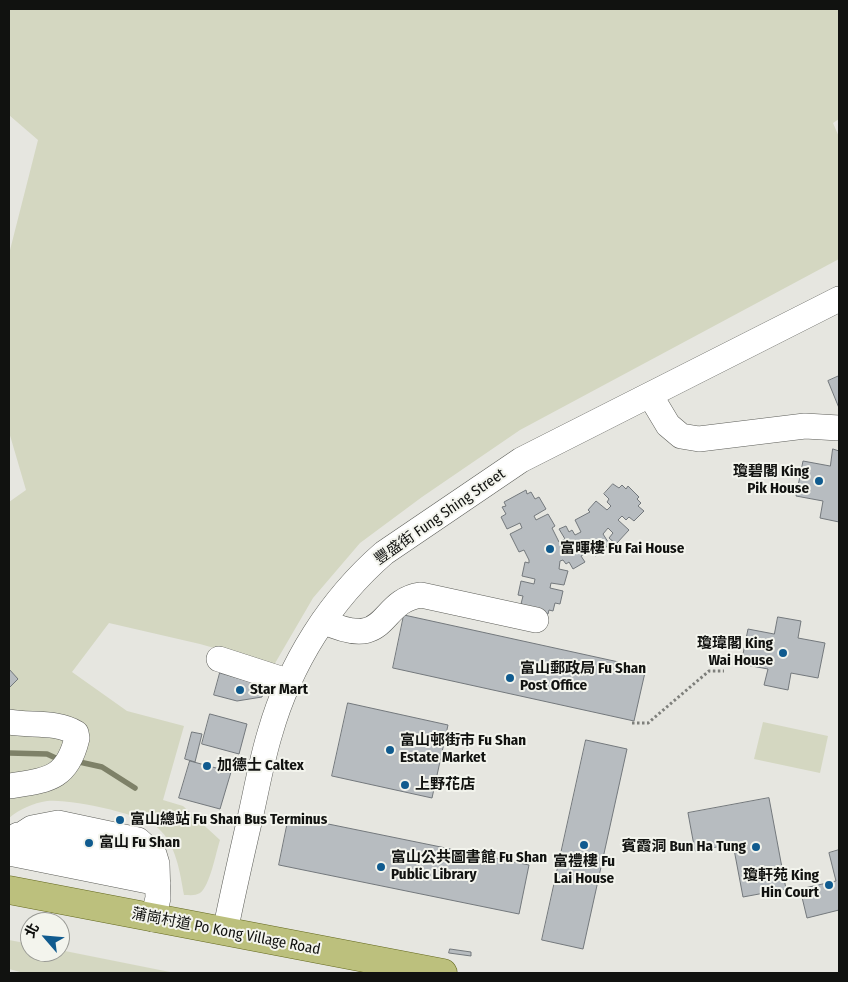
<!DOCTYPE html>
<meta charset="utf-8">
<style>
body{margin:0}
#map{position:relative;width:848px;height:982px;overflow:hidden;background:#e6e6e0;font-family:"Fira Sans Condensed","Noto Sans TC",sans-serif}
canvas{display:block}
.frame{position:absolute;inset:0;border:10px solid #111210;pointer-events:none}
.north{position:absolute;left:20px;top:912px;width:50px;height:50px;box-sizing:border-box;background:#f3f4ed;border:1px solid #999a95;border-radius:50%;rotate:297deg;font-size:14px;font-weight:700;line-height:20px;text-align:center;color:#111210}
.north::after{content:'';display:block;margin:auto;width:18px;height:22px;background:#105b8f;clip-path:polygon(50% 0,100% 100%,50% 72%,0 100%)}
</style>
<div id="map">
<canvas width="848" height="982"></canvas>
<div class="frame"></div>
<div class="north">北</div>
</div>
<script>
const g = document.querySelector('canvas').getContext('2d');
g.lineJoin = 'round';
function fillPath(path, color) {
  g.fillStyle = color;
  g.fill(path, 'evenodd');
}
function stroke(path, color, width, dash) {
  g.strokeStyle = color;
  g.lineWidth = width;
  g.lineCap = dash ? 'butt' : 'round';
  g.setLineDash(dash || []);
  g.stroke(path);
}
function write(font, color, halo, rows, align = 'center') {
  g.font = font + ' "Fira Sans Condensed","Noto Sans TC",sans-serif';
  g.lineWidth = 4;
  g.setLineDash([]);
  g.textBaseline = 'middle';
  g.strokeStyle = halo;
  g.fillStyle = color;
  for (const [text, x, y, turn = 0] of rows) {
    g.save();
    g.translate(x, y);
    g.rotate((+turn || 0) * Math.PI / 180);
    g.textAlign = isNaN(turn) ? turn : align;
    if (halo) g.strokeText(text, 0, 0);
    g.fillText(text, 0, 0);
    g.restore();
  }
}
const green = new Path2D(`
 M9,9h830v110l-6,4 6,14v122l-319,171 -98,67 -62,46 -47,55 -39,67 -74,-21 -91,-21 -37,49 55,39 57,15 -21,74 20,6 37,34c-4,12 -10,46 -20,53 -5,3 -10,2 -16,2 -4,-23 -8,-51 -26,-67 -15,-14 -90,-30 -111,-27 -14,2 -27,8 -38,17v-316l17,-12 -17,-58v-178l29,-114 -29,-25z
 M763,722l65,14 -8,37 -66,-14z
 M9,940l21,4v8h30v-2l115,23h-151l-15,-4z`);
const stream = new Path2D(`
 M9,753l38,1 13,6
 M75,761l27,6 33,21`);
const building = new Path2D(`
 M839,376v32l-11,-27z
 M833,449l6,2v71l-19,-4 3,-17 -27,-5 7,-35 27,5z
 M613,484l6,4 3,-3 4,4 2,-3 11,11 -2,2 4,4 -3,3 6,5 -10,10 -5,-4 -3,3 -4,-4 -4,4 11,10 -13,14 -7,-6 4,-5 -5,-5 -5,6 7,11 -6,3 1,2 -10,6 -6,-11 -6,4 2,5 -4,2 4,6 -12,7 -4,-7 -3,2 -3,-4 -3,1 -1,8 9,2 -4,14 -13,-2 -1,5 13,3 -3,13 -5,-1 -2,8 -4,-1 -1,4 -24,-5 1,-4 -4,-1 2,-8 -5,-1 3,-14 13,3 1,-5 -13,-3 3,-14 4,1v-3l-5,-10 -5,2 -9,-18 12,-6 -2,-5 -13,6 -6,-12 5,-3 -4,-7 4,-1 -2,-4 22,-12 1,4 4,-2 4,7 4,-2 7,12 -12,7 2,4 12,-6 7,12 -3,2 7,14 6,-3 -6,-10 7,-3 3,6 3,-2 3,5 6,-3 -6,-12 15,-8 -2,-2 8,-9 11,9 4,-4 -4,-4 2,-3 -5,-5z
 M404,615l242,53 -12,53 -241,-53z
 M778,617l23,4 -3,17 27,5 -7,35 -27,-5 -3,17 -24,-5 4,-16 -27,-5 7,-35 26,5z
 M9,669l9,10 -9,9z
 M220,673l45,13 -3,11 -25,4 -23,-6z
 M348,703l100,22 -16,73 -100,-22z
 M210,714l37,10 -8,30 -37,-10z
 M192,732l10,2 -7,28 -10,-3z
 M586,740l41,9 -44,200 -41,-9z
 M190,761l41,11 -11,37 -41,-11z
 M769,798l17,91 -43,8 -10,-53 -38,7 -7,-38z
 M289,816l240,49 -10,49 -240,-49z
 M839,850v60l-32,8 -7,-29 36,-8 -7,-28z
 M450,949l21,3v4l-22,-3z`);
const path = new Path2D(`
 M632,723h16l61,-52h15`);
const minor = new Path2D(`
 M650,395l18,30 13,11 18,3 106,-13 34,2
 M323,621c67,32 54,-20 98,-26l115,25
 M219,659l71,23
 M9,722c21,4 48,-1 67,11l1,5c-10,42 -30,42 -68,48
 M18,835l139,29
 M9,843l23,-15 26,-5 80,17 16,14 3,10 1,34 -5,21
 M9,853l149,30
 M225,932c8,-40 17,-79 26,-118 6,-27 11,-55 19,-81 20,-70 60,-133 114,-180l137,-93 318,-161`);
const major = new Path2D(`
 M9,890l434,83`);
const markers = [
 [819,481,5,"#105b8f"],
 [550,549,5,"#105b8f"],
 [783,653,5,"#105b8f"],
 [510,678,5,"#105b8f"],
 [240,690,5,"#105b8f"],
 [390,750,5,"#105b8f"],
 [207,766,5,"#105b8f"],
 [405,785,5,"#105b8f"],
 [120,820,5,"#105b8f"],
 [89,843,5,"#105b8f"],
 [584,845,5,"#105b8f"],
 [756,847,5,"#105b8f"],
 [381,867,5,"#105b8f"],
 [829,885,5,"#105b8f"]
];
const poiNames = [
 ["瓊碧閣 King",809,472,"right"],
 ["Pik House",809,489,"right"],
 ["富暉樓 Fu Fai House",560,549],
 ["瓊瑋閣 King",773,644,"right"],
 ["Wai House",773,661,"right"],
 ["富山郵政局 Fu Shan",520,669],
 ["Post Office",520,686],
 ["Star Mart",250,690],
 ["富山邨街市 Fu Shan",400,741],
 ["Estate Market",400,758],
 ["加德士 Caltex",217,766],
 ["上野花店",415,785],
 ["富山總站 Fu Shan Bus Terminus",130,820],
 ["富山 Fu Shan",99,843],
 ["賓霞洞 Bun Ha Tung",746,847,"right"],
 ["富山公共圖書館 Fu Shan",391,858],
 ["Public Library",391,875],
 ["富禮樓 Fu",584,862,"center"],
 ["Lai House",584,879,"center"],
 ["瓊軒苑 King",819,876,"right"],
 ["Hin Court",819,893,"right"]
];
const streetNames = [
 ["豐盛街 Fung Shing Street",440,517,-35],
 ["蒲崗村道 Po Kong Village Road",226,932,11]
];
fillPath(green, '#d4d7c1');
stroke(stream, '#7e8168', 5.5);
fillPath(building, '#b7bcc0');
stroke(building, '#73787c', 1);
stroke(minor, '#5d5e59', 26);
stroke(major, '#64681f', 29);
stroke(path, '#7e7f7b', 3, [2.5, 2.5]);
stroke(minor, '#fff', 25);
stroke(major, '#bcc07d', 28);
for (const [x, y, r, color] of markers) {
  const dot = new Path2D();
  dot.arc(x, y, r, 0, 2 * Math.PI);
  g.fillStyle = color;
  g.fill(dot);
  stroke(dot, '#f3f4ed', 2);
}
write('bold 15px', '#111210', '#f3f4ed', poiNames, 'left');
write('15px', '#111210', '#f3f4ed', streetNames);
</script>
